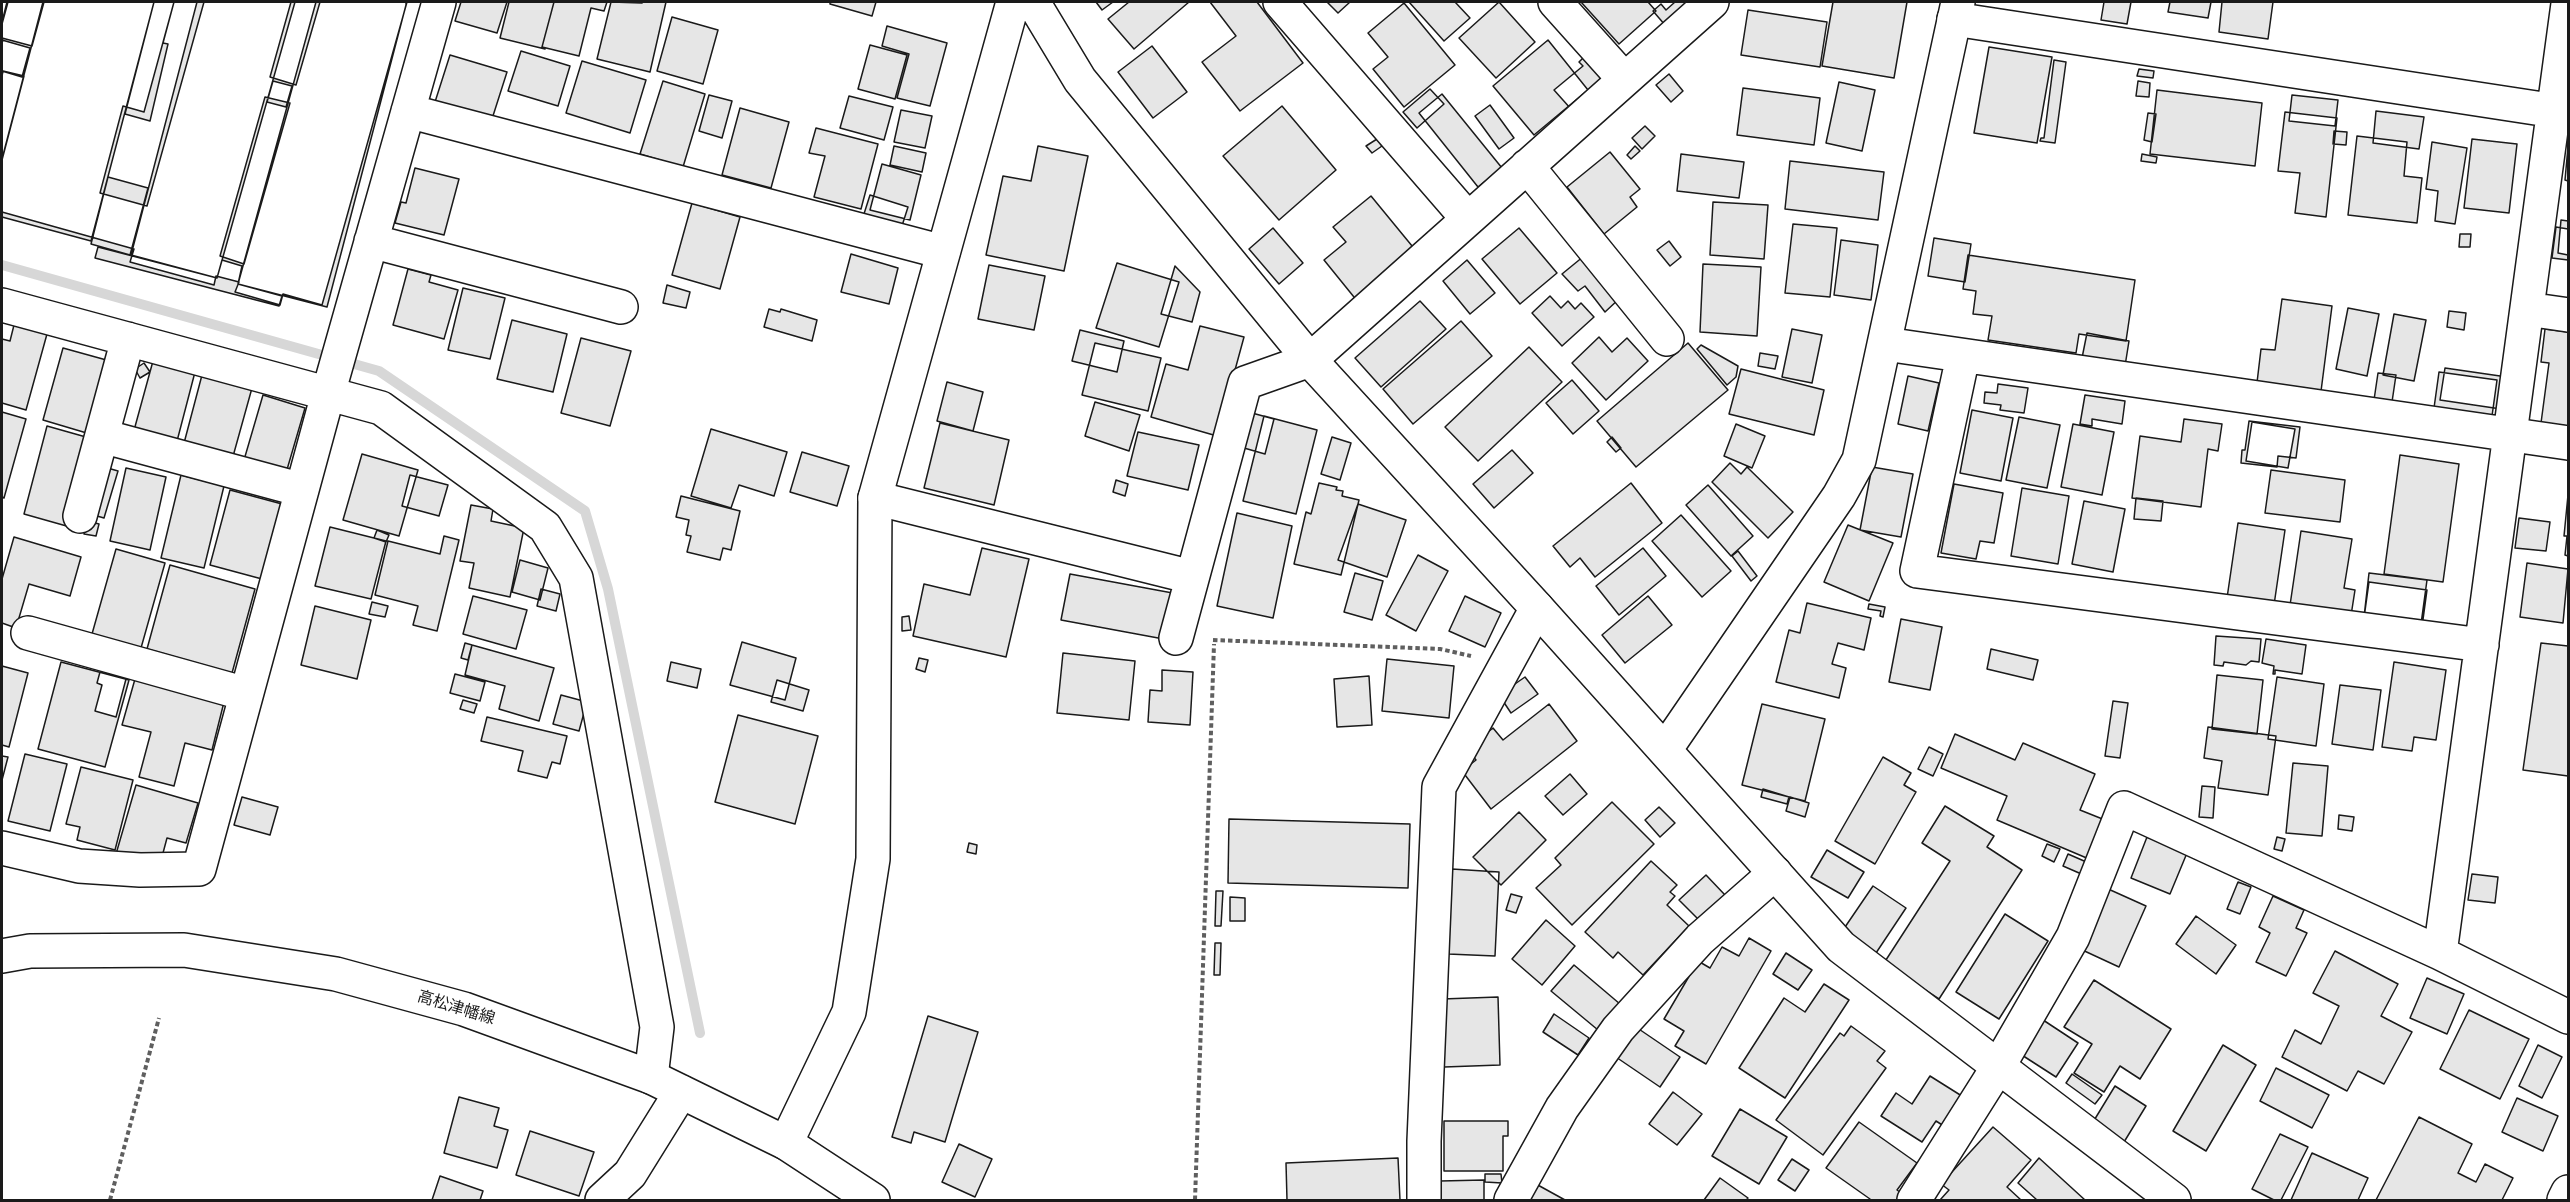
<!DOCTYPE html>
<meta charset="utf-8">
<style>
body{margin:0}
#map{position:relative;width:2570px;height:1202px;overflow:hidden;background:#fff;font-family:Manrope,sans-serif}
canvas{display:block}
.frame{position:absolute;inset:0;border:3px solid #1a1a1a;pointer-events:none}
</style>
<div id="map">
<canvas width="2570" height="1202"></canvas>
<div class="frame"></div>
</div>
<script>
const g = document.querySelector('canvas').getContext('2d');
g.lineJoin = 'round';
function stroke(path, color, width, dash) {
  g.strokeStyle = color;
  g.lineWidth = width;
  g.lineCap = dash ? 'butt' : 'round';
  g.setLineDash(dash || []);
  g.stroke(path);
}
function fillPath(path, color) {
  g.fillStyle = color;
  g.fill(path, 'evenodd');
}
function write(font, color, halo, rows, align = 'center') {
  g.font = font + ' Manrope,"Noto Sans JP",sans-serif';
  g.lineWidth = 4.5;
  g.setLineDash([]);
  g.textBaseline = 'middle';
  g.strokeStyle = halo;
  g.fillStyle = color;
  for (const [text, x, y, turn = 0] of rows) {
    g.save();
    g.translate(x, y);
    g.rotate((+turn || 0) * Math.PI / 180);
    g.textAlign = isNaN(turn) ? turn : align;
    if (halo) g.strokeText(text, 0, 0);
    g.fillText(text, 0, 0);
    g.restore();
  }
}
const stream = new Path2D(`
 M2,265l377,106 206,140 23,78 92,444`);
const building = new Path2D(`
 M2,2h6l-6,22z
 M2,2h5l-5,20z
 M43,2h111l-63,239 -89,-24v-58z
 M44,2h130l-30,110 -21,-6 -23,87 47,13 57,-204h87l-21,75 26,8 24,-83h87l-85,303 -39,-11 -3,11 -45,-13 4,-10 -23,-6 -2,9 -84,-23 4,-13 -132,-37v-52l22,-84 -21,-5 -1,5v-38l30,8zM265,97l25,6 -46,161 -24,-8z
 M154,2h20l-11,41 5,1 -18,77 -25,-7z
 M197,2h98l-78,276 -86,-23z
 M316,2h90v3l-79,302 -89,-23z
 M461,2h46l-10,31 -42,-12z
 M509,2h45l-12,45 3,2 -45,-11z
 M554,2h53l-3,9 -13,-3 -12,48 -37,-9z
 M611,2l31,1 1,-1h23l-16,70 -53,-13z
 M830,2h46l-4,14 -42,-12z
 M1096,2h17l-11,8z
 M1129,2h60l-55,47 -26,-30z
 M1210,2h47l46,61 -63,48 -38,-49 34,-26z
 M1327,2h23l-12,11z
 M1409,2h46l15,16 -26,23z
 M1499,2l36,40 -39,36 -37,-40z
 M1581,2h67l8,9 -37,33z
 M1675,2h18l-28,23 -12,-14 8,-7 5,6z
 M1833,2h74l-13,76 -72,-12z
 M2104,2h27l-4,22 -26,-4z
 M2170,2h41l-3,16 -40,-6z
 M2222,2h51l-5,37 -49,-7z
 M1404,3l51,62 -51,42 -31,-38 15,-12 -20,-24z
 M1748,10l79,12 -7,45 -79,-12z
 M672,17l46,13 -15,54 -46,-13z
 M887,26l60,17 -17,63 -33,-8 12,-44 -27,-8z
 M2,40l28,8 -8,29 -20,-6z
 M1548,40l40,50 -54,45 -41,-49z
 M870,45l37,10 -12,44 -37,-10z
 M1152,46l35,46 -34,26 -35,-46z
 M1989,47l63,10 -15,86 -63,-10z
 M521,51l49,15 -12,40 -50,-15z
 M450,55l57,17 -15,47 -57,-17z
 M1583,58l17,18v7l-29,26 -17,-19 29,-24 -4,-4z
 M2054,60l12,2 -11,81 -15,-2 1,-3h3z
 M582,61l64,19 -16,53 -64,-20z
 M2139,69l15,2 -1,7 -16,-2z
 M1669,74l14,17 -12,11 -15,-17z
 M273,81l19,5 -6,21 -19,-5z
 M663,81l42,13 -22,73 -43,-13z
 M2138,81l12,2 -1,14 -13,-1z
 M1839,82l36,8 -13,61 -36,-8z
 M1743,88l77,10 -6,47 -77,-10z
 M1430,89l14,15 -27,24 -14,-16z
 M2157,90l105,13 -7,63 -105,-12z
 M1442,94l60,74 -24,19 -59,-74z
 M709,95l23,6 -10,37 -23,-7z
 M2292,95l46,5 -3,26 -46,-5z
 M849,96l44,11 -9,33 -44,-12z
 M1490,105l24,33 -15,11 -24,-33z
 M1282,106l54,64 -57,50 -56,-64z
 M740,108l49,14 -18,66 -49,-13z
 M901,110l31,6 -7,32 -31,-6z
 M2376,111l48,6 -5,32 -46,-6z
 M2285,112l52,6 -11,99 -31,-4 5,-40 -22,-2z
 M2148,113l8,1 -4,28 -8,-2z
 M1645,126l10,10 -13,13 -10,-11z
 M816,128l62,16 -17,65 -47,-12 11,-41 -16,-3z
 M2334,131l13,1 -1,13 -13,-1z
 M2357,136l50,6 -3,34 18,2 -5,45 -69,-8z
 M1377,139l5,7 -10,7 -6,-7z
 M2472,139l45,5 -8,69 -45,-5z
 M2432,142l35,6 -12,76 -20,-3 3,-30 -12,-2z
 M894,146l32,7 -4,19 -32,-7z
 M1038,146l50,10 -24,115 -78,-16 17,-79 28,5z
 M1635,146l5,5 -9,8 -4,-4z
 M2568,147v34l-3,-1z
 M1610,152l30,37 -10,8 7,10 -33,27 -37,-47z
 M1681,154l63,8 -5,36 -62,-7z
 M2142,154l15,3 -1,6 -15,-2z
 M1790,161l94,11 -6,48 -93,-11z
 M882,164l39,11 -11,45 -40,-10z
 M415,168l44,11 -15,56 -49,-12 6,-21 5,1z
 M108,177l40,11 -18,67 -39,-11z
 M870,195l38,12 -7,22 -38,-12z
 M1371,196l46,56 -59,50 -34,-42 22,-18 -13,-15z
 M1713,202l55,3 -4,54 -54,-4z
 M692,203l48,14 -20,72 -48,-14z
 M2561,220l7,1v34l-10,-2z
 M1793,224l44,4 -7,69 -45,-4z
 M2556,227l12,2v31l-16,-2z
 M1273,228l30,35 -24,21 -30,-35z
 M1519,228l38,45 -37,31 -38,-45z
 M2460,234h11l-1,13h-11z
 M1934,238l37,6 -6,38 -37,-6z
 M1841,240l37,5 -7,55 -37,-5z
 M1669,241l12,16 -11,9 -13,-16z
 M98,247l119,31 5,-18 20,6 -4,18 44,12 -3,10 -184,-48z
 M851,254l47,14 -9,36 -48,-12z
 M1968,255l167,25 -9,61 -47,-7 -3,19 -88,-13 4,-24 -19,-2 3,-23 -13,-2z
 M1584,256l36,42 -15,14 -20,-26 -7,5 -16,-17z
 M1467,260l28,33 -25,21 -27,-33z
 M1117,263l62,19 -20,65 -63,-19z
 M1703,264l58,3 -4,69 -57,-4z
 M989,265l56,11 -11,54 -56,-11z
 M1175,266l25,26 -8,30 -31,-8z
 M408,269l23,6 -2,7 29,8 -14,49 -51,-14z
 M667,285l23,7 -4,16 -23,-5z
 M463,288l42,10 -15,61 -42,-9z
 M1550,296l11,12 7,-7 7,8 6,-6 13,14 -32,29 -30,-33z
 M2282,299l50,7 -12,93 -64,-8 5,-42 14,1z
 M1420,301l26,28 -65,58 -26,-29z
 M2348,308l31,6 -12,62 -31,-7z
 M769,309l11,3 1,-3 36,11 -5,21 -48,-14z
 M2449,311l17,2 -2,17 -17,-3z
 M2394,314l32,6 -12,61 -31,-6z
 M512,320l55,14 -14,58 -56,-13z
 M2,321l45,13 -21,76 -24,-7z
 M1461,321l31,35 -79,68 -30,-35z
 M2,322l12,3 -4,16 -8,-2z
 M1200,326l44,11 -27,99 -66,-19 15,-53 22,6z
 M1792,329l30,6 -10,48 -30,-6z
 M2545,329l23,3v94l-27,-3 8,-60 -8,-1z
 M1080,330l44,11 -7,31 -45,-11z
 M2087,333l42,8 -4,25 -43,-8z
 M1599,337l13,15 15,-14 21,23 -42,39 -34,-37z
 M581,338l50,13 -21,75 -49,-13z
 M1095,343l66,15 -13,53 -66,-16z
 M1688,343l40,47 -92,77 -39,-46z
 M1701,345l37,21 -2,11 -9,8 -30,-36z
 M1529,347l33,35 -84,79 -33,-34z
 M63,348l47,13 -20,73 -47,-14z
 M1760,353l18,3 -3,13 -17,-3z
 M153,361l42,11 -19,73 -43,-11z
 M144,363l6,9 -10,6 -5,-9z
 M2445,368l62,9 -6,32 -61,-9z
 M1741,369l83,21 -10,45 -85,-21z
 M2439,372l58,8 -5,36 -58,-8z
 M2378,373l18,2 -4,27 -18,-2z
 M202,375l50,13 -20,72 -49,-13z
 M1908,376l31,7 -11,48 -30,-7z
 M1572,380l27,31 -26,23 -27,-31z
 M947,382l36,10 -10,39 -36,-10z
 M1998,384l30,4 -4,25 -24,-3 1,-5 -17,-2 1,-11 12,1z
 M263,395l42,13 -19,65 -42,-13z
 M2085,395l40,6 -3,23 -30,-5v7l-12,-2z
 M1095,402l45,13 -11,36 -44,-15z
 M1972,410l41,8 -12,63 -41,-8z
 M2,412l24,7 -22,79 -2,-1z
 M1252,413l22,6 -9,35 -21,-6z
 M1264,416l53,14 -21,84 -53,-13z
 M2019,417l41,8 -13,63 -41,-8z
 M2184,419l38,5 -4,27 -10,-2 -7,58 -69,-9 8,-62 41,6z
 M2249,421l51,6 -4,31 -18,-2 -1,11 -36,-4 1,-13h3z
 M2252,422l43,7 -7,39 -42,-7z
 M940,423l69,17 -15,65 -70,-17z
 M1736,424l29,12 -13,32 -28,-12z
 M2073,424l41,8 -12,63 -41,-8z
 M47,426l46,13 -23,88 -46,-13z
 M711,429l76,23 -13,44 -35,-11 -8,23 -40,-12z
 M1138,432l61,13 -11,45 -61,-14z
 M1332,437l19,6 -11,37 -19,-6z
 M1612,437l9,11 -5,4 -9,-10z
 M1512,450l21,23 -39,35 -21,-24z
 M802,452l47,14 -12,40 -47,-14z
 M362,454l56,16 -19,66 -56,-16z
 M2400,455l59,9 -16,118 -59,-8z
 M1730,463l11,11 6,-7 46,45 -25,26 -56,-56z
 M104,467l14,4 -14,47 -14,-4z
 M1872,467l41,7 -12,63 -41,-7z
 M126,468l40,9 -16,73 -40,-9z
 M2271,470l74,10 -5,42 -75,-9z
 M181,475l43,11 -20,82 -43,-10z
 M410,475l38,10 -9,31 -37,-10z
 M1116,480l12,4 -3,12 -12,-4z
 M1319,483l18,4 -1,3 7,1 -1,5 17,4 -18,75 -47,-11 12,-52 5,2z
 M1631,483l31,40 -67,54 -15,-19 -10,9 -17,-21z
 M1954,484l49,9 -9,50 -14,-2 -4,18 -35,-6z
 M1708,485l45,51 -22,20 -45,-51z
 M2022,488l47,8 -11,68 -47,-8z
 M230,490l52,14 -20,75 -52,-14z
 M2568,495v61l-3,-1 2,-19h-3z
 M681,496l59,15 -9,39 -8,-2 -3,12 -33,-8 4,-16 -5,-1 3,-15 -13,-3z
 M2136,498l27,3 -2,20 -27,-2z
 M2084,501l41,8 -12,63 -41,-8z
 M1358,504l48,16 -19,57 -49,-17z
 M471,505l22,4 -2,12 33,7 -14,69 -41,-9 5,-25 -14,-2z
 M1237,513l55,13 -19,92 -56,-12z
 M1681,515l50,56 -29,26 -50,-56z
 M2519,518l31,4 -4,29 -31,-3z
 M87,521l12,3 -3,12 -12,-2z
 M2238,523l47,7 -11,75 -47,-7z
 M1848,525l45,18 -24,58 -45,-19z
 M330,527l56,14 -15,58 -56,-13z
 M377,530l12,5 -3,7 -12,-4z
 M2301,531l51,8 -8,49 11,2 -5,32 -61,-10z
 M444,536l15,4 -22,91 -24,-6 5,-19 -43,-11 13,-54 52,13z
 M14,537l67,20 -11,39 -41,-12 -13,44 -14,-5v-44z
 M982,548l47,11 -23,98 -93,-21 11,-52 46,11z
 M1643,548l23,28 -47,39 -23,-29z
 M116,549l49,14 -24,85 -49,-14z
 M1738,551l19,25 -6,5 -19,-25z
 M1418,555l30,16 -32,60 -30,-16z
 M520,560l28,8 -8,32 -28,-8z
 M2527,563l41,6 -5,54 -43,-6z
 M170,565l85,24 -23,84 -85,-24z
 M1355,573l28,8 -11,39 -28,-8z
 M2369,573l58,7 -6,44 -57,-7z
 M1070,574l108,20 -9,46 -108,-20z
 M2369,582l58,8 -5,37 -58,-9z
 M541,589l19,5 -4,17 -19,-5z
 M473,596l54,14 -11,39 -53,-15z
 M1465,596l36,17 -16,34 -36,-16z
 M1648,596l24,29 -47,38 -23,-28z
 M372,602l16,4 -3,11 -16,-3z
 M1807,603l64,15 -7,32 -26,-7 -6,21 14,4 -7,30 -63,-16 13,-52 11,3z
 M1869,604l16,3 -2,10 -3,-1 1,-5 -13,-2z
 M315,606l56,14 -14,59 -56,-14z
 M909,616l2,14 -9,1v-14z
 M1901,619l41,8 -12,63 -41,-8z
 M2216,636l45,3 -2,23 -8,-1 -5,4 -22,-3 -1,4 -9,-1z
 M2266,639l40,6 -4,29 -27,-4v4h-2l1,-8 -12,-3z
 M742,642l54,16 -11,42 -55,-15z
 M465,643l7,2 -4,15 -7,-2z
 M2541,643l27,3v130l-45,-6z
 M472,645l82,23 -15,53 -40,-12 6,-23 -40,-11z
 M1991,649l47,11 -5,20 -46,-11z
 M1063,653l72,8 -6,59 -72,-7z
 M919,658l9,2 -3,12 -9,-3z
 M1387,659l67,7 -5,52 -67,-7z
 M61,662l68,18 -24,87 -67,-18z
 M671,662l30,7 -4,19 -30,-7z
 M2394,662l52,8 -10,70 -22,-3 -2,14 -30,-4z
 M2,666l26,7 -19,74 -7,-2z
 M1162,670l31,2 -3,53 -42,-3 2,-32 12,1z
 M100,672l26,7 -10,38 -21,-6 7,-26 -5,-2z
 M455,674l30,8 -5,19 -30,-8z
 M2217,675l46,5 -6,54 -45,-5z
 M1369,676l3,49 -35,2 -3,-48z
 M1525,677l13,17 -27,19 -12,-18z
 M2277,677l47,7 -8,62 -48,-7z
 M135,679l89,23 -12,48 -27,-7 -11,43 -35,-9 12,-45 -29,-7z
 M777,680l32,10 -6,21 -32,-9z
 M2340,685l41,5 -8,60 -41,-6z
 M561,695l26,7 -8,29 -26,-7z
 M463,700l14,4 -3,9 -14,-4z
 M2113,701l15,2 -8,55 -15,-2z
 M1549,704l28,37 -86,68 -29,-38 14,-11 -9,-11 26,-21 10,12z
 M1762,704l63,15 -20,82 -63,-16z
 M738,715l80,21 -23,88 -80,-22z
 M487,717l80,19 -7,28 -8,-2 -5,16 -29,-7 5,-20 -42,-10z
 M2208,727l68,9 -8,59 -50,-7 4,-27 -18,-3z
 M1955,734l60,26 8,-17 72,31 -15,36 25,10 -16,39 -92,-39 10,-24 -66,-28z
 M1929,747l14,7 -10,22 -15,-7z
 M25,754l42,10 -17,67 -42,-10z
 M2,756l6,1 -6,23z
 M1883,757l28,16 -7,12 12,7 -41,72 -40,-23z
 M2293,763l35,3 -6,70 -36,-3z
 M81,767l52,13 -18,70 -38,-10 3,-13 -14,-3z
 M1570,774l17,20 -24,21 -18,-19z
 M136,785l62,18 -12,40 -19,-5 -4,15 -47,1z
 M2202,786l13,1 -2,31 -14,-1z
 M1763,789l26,8 -2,7 -26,-7z
 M242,797l36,10 -8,28 -36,-10z
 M1790,797l19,6 -4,14 -19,-6z
 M1612,802l42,42 -82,81 -36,-37 25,-23 -6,-7z
 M1945,806l49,30 -7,11 35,23 -83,129 -55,-36 66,-102 -28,-18z
 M1659,807l16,16 -15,14 -15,-17z
 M1519,812l27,28 -45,45 -28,-28z
 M2339,815l15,2 -2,14 -14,-2z
 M1229,819l181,5 -2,64 -180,-5z
 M2147,837l40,16 -17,41 -39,-16z
 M2277,837l8,2 -3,12 -8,-2z
 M969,843l8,2 -1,9 -9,-2z
 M2047,844l13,5 -6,13 -12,-6z
 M1827,850l37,22 -16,26 -37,-21z
 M2068,854l23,10 -5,12 -23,-10z
 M1651,861l26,24 -7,7 5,4 -8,9 22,21 -46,49 -25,-23 -5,6 -28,-26z
 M1452,869l47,3 -4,84 -47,-2z
 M2472,874l26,3 -3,26 -27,-3z
 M1706,875l19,20 -26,25 -20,-20z
 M2238,882l13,5 -11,27 -13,-5z
 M1873,886l33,22 -30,45 -33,-23z
 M2106,888l40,18 -27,61 -41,-19z
 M1216,891h7l-2,35h-6z
 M1511,894l11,3 -6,16 -10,-3z
 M2273,896l31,14 -8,18 11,5 -21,43 -30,-14 14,-29 -11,-6z
 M1230,897l15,1v23h-15z
 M2005,914l43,27 -49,78 -43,-27z
 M2196,916l40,29 -20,29 -40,-30z
 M1546,920l29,26 -33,39 -30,-26z
 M1749,938l22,13 -65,113 -31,-18 9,-15 -20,-12 34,-58 12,7 12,-21 17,9z
 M1215,943h6l-1,32h-6z
 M2335,951l63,33 -17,32 31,16 -28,52 -26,-13 -11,20 -65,-34 13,-27 26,14 18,-38 -26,-13z
 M1786,953l26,17 -14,20 -25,-16z
 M1574,965l46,39 -22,26 -47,-39z
 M2427,978l37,16 -17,40 -37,-16z
 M2094,980l77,49 -31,50 -20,-13 -16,26 -30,-19 18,-29 -28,-17z
 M1824,984l25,16 -64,98 -46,-30 45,-70 21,14z
 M1498,997l2,68 -56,2 -2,-68z
 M2469,1010l60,29 -29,60 -60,-30z
 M1554,1014l35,24 -11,17 -35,-23z
 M928,1016l50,16 -33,110 -31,-10 -3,11 -19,-6z
 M2037,1016l41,27 -22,34 -42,-27z
 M1630,1023l50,34 -20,30 -50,-34z
 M1851,1026l34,25 -8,10 9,7 -63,87 -47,-35 64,-87 4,3z
 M2223,1045l33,20 -50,86 -33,-20z
 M2538,1045l24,12 -20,41 -23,-12z
 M2276,1068l53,27 -17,33 -52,-27z
 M2072,1074l30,21 -7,9 -29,-21z
 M1930,1076l35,22 -18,30 -11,-7 -14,21 -41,-26 15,-23 16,11z
 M2115,1086l31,20 -25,41 -31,-20z
 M1673,1092l29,22 -25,31 -28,-21z
 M459,1097l40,11 -5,18 14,4 -11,38 -53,-15z
 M2517,1098l41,18 -15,35 -41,-19z
 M1740,1109l47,28 -28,47 -47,-28z
 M2419,1117l53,27 -14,29 18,9 9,-18 28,14 -11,22h-126z
 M1444,1121h64v15h-5v35h-59z
 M1859,1122l58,41 -20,27 10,7 -2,3h-36l1,-1 -44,-31z
 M1993,1127l38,33 -24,27 14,13h-81l9,-10 -8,-6z
 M530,1131l64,21 -15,44 -63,-21z
 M2280,1134l28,13 -27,53h-7l-22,-11z
 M959,1144l33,15 -17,38 -33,-15z
 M2312,1153l56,25 -10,22h-67z
 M1398,1158l2,42h-113l-1,-37z
 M2039,1158l46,42h-48l-19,-17z
 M1792,1159l17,11 -14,21 -17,-11z
 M1485,1174h16l1,9 -17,-1z
 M440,1176l43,15 -3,9h-48z
 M1720,1178l28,20 -2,2h-42z
 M1484,1180v20h-43l-1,-19z
 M1536,1184l29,16h-39z`);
const path = new Path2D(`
 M1213,640l227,9 31,7
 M110,1200l49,-182
 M1195,1200l19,-556`);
const street = new Path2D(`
 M1280,2l188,217
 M1555,2l69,77
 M1954,19l614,94
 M408,111l535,141
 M1527,166l140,173
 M371,241l250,66
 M2,305l379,103 164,119 31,51 81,449 -6,50
 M2527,309l41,6
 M1885,344l683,99
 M1963,356l-46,215 565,74
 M102,436l200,54
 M875,498l317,79
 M80,516l48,-177
 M28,633l218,61
 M1176,638l69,-255 65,-23 402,-358
 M2,848l77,18 61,4 59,-1 129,-475 111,-392
 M2440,953l128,-949
 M602,1200l28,-26 51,-82
 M1424,1200v-59l15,-354 98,-179
 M1511,1200l51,-92 56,-79 82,-90 75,-66
 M1914,1200l84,-133 75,-130 51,-129 316,145 128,64
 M2564,1200l4,-8`);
const secondary = new Path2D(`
 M1033,2l47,78 230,280 227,248 304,339 333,253
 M1665,750l174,-254 20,-36 99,-458
 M786,1143l63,-131 24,-153 2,-361 138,-496`);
const primary = new Path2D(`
 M2,956l28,-5 154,-1 152,24 128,35 187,68 135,66 87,57`);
const streetNames = [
 ["高松津幡線",456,1008,17]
];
stroke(stream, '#d7d7d7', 10);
fillPath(building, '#e6e6e6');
stroke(building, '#1a1a1a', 1.5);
stroke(street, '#1a1a1a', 36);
stroke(secondary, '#1a1a1a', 36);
stroke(primary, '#1a1a1a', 36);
stroke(path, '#5f5f5f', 4, [4.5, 3]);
stroke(street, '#fff', 33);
stroke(secondary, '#fff', 33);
stroke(primary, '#fff', 33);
write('16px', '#1a1a1a', '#fff', streetNames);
</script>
